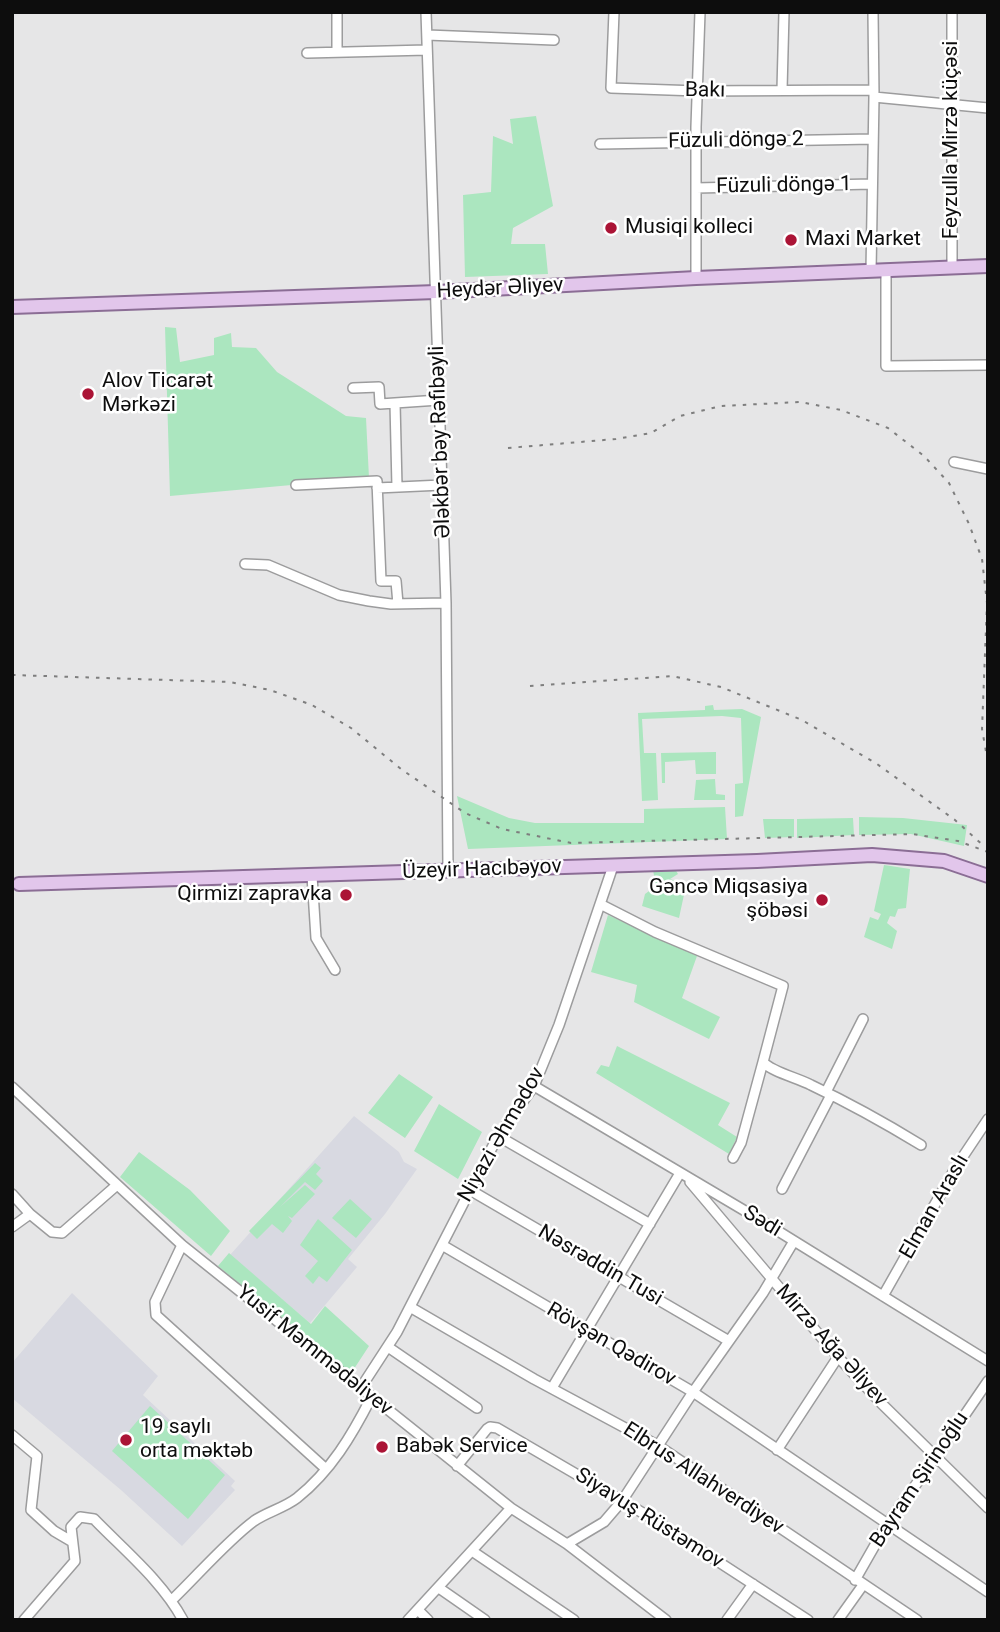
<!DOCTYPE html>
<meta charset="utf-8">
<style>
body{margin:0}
#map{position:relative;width:1000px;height:1632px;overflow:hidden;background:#e6e6e7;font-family:Roboto,sans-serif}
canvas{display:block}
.frame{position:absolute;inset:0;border:14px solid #0d0d0d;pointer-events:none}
</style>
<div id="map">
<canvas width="1000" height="1632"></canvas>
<div class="frame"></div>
</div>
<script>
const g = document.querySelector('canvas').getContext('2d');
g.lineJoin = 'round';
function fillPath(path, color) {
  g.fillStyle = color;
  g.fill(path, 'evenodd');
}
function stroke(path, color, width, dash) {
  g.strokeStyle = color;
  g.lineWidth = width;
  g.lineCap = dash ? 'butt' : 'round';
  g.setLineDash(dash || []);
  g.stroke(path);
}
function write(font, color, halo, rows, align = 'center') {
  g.font = font + ' Roboto,sans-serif';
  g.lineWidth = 5;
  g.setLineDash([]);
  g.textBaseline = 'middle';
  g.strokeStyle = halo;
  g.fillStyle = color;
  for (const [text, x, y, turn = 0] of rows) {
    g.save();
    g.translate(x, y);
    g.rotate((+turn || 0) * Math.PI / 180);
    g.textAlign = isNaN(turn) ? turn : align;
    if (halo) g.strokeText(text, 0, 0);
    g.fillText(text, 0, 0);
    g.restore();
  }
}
const built = new Path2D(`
 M354,1116l45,36 5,10 13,7 -32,45 -37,45 9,8 -47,56 -80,-68z
 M72,1293l86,83 -15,19 92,86 -4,5 4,4 -53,56 -61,-56 -109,-92v-35z`);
const green = new Path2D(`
 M536,116l17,90 -40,22 -2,16h34l3,30 -83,3 -2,-82 28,-3 2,-56 20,8 -3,-25z
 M165,327l11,1 4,34 34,-7v-17l17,-5 1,14 24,1 21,24 69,44 20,2 3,60 -199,18z
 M713,705l1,5 28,-1 19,8 -18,99 -8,1v-33l8,-1 -2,-65 -19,-2 -80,3 2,34h12l2,47 -16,1 -4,-88 67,-3v-4z
 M716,752v22h-20l-1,-14 -30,2v21h-3l-1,-30z
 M715,779l1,15 9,1v5h-31l2,-20z
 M457,796l52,22 26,5h109v-14l81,-2 2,32 -259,10z
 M859,817l44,1 64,7 -3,21 -53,-12 -52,1z
 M853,818l1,17 -57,3v-19z
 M763,819h31v18l-29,1z
 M884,865l26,4 -4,39 -8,1 -3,8 -5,-1 -3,7 10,8 -5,18 -28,-12 6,-20 8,3 3,-6 -7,-3z
 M675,869l3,5 -8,5 11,4 4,7 -6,28 -37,-12 3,-12 11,-8 -3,-16z
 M608,915l89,41 -15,42 38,19 -11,22 -75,-37 3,-17 -46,-13z
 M617,1046l113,57 -12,22 19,12 -8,17 -133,-81 5,-8 8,2z
 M399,1074l34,23 -28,41 -37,-25z
 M439,1104l43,28 -24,47 -44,-28z
 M139,1152l51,38 40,41 -19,25 -91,-79z
 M315,1163l6,5 -5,6 7,7 -8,9 -10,-8 -25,25 25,-22 10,9 -23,24 -4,-2 4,5 -9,12 -11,-9 -15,15 -8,-8z
 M350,1199l22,20 -16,19 -24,-20z
 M318,1219l34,31 -25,32 -8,-6 -6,8 -8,-8 13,-15 -18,-16z
 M229,1253l82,71 14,-18 44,40 -19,29 -132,-109z
 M150,1406l75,69 -37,44 -76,-68z`);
const minor = new Path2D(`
 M337,12v40
 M426,12l20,591 2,268
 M614,12l-3,76 87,3 176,-1
 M427,35l127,5
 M307,53l120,-3
 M782,90l2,-78
 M874,97l114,11
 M600,144l273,-5
 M696,188l176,-4
 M952,268v-256
 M871,271l3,-174 -1,-85
 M886,271v95l102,-1
 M696,278v-151l4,-115
 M353,388l26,-1 1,17 59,-4
 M395,403l2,84
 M954,462l34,7
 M296,485l81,-4 4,100h15l2,23
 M377,488l65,-3
 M245,564l23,1 71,30 30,6 22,3 55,-1
 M312,876l4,62 19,32
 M600,904l55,28 128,54 -20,76c9,10 35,16 48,23 38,18 74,38 110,60
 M534,1086l223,132 231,143
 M12,1087l170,158 329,263 56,36 99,76
 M826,1092l37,-73
 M498,1136l152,88
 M733,1158l8,-15 22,-81
 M690,1182l148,175 43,46 107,105
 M782,1189l49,-94
 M470,1190l259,151
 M12,1194l18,20
 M12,1227l18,-13 22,18 10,1 55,-48
 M182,1245l-27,57 1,13 170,154
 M442,1245l251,147 295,200
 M883,1296l73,-129 32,-48
 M410,1307l124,72 123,66 260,175
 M388,1347l89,61
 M552,1388l128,-215
 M360,1389l37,-57 101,-196 36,-50 25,-61 54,-159
 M12,1435l25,21 -6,54 23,21 17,10
 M777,1450l61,-93
 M457,1466l30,-37 3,-2 7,1 151,88 160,104
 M567,1544l37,-22 18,-21 71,-109 70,-99 31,-52
 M472,1551l102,69
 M855,1580l32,-56 49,-67 52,-76
 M439,1588l46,32
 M172,1600c25,-24 55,-59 82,-79 13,-9 30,-13 43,-23 34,-27 55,-63 74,-100
 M418,1610l10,10
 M24,1620l51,-59 -4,-34 9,-10 14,2c31,32 68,62 89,101
 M408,1620l103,-112
 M727,1620l26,-36
 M838,1620l25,-35`);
const major = new Path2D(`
 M12,307l424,-15 260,-14 292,-12
 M19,884l738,-23 115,-6 72,6 44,15`);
const rail = new Path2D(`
 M508,448l108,-9 35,-6 29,-17 41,-10 79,-4 41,8 47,18 36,28 25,27 20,41 13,35 5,44 -5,126 6,34
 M12,675l218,7 40,8 42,15 39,23 50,41 64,44 37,16 69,14 341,-9 46,7 30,11
 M530,686l142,-10 49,11 81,33 75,44 78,56 30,27`);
const markers = [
 [611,228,7,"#ab1436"],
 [791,240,7,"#ab1436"],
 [88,394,7,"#ab1436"],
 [346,895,7,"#ab1436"],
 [822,900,7,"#ab1436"],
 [126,1440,7,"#ab1436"],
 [382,1447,7,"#ab1436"]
];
const streetNames = [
 ["Bakı",705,91,1],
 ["Feyzulla Mirzə küçəsi",952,140,-90],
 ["Füzuli döngə 2",736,141,-1],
 ["Füzuli döngə 1",784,186,-1],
 ["Heydər Əliyev",500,289,-3],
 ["Ələkbər bəy Rəfibəyli",441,442,-92],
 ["Üzeyir Hacıbəyov",482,870,-2],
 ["Niyazi Əhmədov",502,1135,-60],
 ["Elman Araslı",935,1207,-60],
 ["Sədi",762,1222,31],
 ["Nəsrəddin Tusi",600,1266,30],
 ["Rövşən Qədirov",611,1345,30],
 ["Mirzə Ağa Əliyev",831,1346,48],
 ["Yusif Məmmədəliyev",314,1351,39],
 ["Elbrus Allahverdiyev",703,1479,33],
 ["Bayram Şirinoğlu",920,1480,-56],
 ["Siyavuş Rüstəmov",649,1519,32]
];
const poiNames = [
 ["Musiqi kolleci",625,228],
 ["Maxi Market",805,240],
 ["Alov Ticarət",102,382],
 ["Mərkəzi",102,406],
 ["Gəncə Miqsasiya",808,888,"right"],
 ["şöbəsi",808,912,"right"],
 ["Qirmizi zapravka",332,895,"right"],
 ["19 saylı",140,1428],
 ["orta məktəb",140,1452],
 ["Babək Service",396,1447]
];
fillPath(built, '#d8d9e1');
fillPath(green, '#abe6bf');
stroke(minor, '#9c9c9d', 12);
stroke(major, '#8b6d95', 16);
stroke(minor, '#fff', 9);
stroke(major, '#e2c6eb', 12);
stroke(rail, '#7e7e7e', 2, [3.5, 7]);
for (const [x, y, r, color] of markers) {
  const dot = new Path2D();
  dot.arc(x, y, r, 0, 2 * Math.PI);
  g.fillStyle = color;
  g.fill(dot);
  stroke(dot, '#fff', 2.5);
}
write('21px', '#0d0d0d', '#fff', streetNames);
write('21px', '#0d0d0d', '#fff', poiNames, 'left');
</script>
